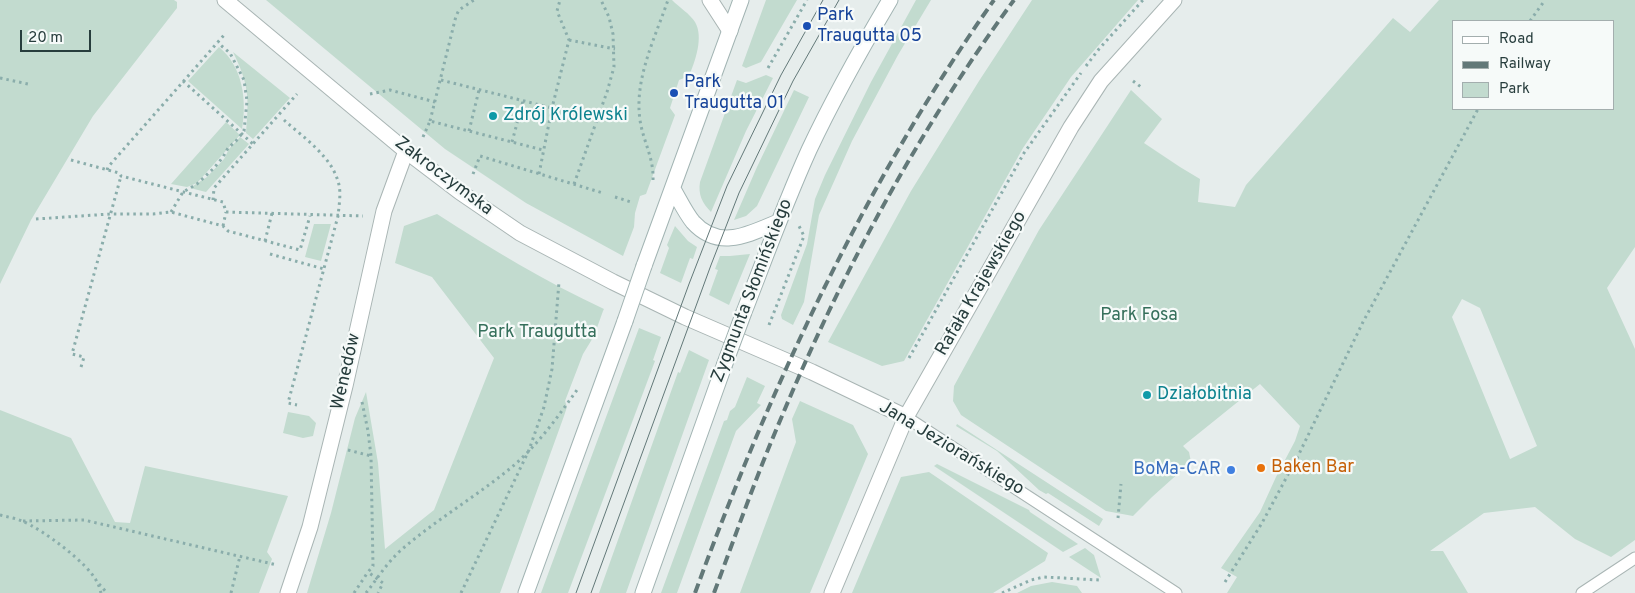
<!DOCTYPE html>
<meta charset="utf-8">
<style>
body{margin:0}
#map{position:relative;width:1635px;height:593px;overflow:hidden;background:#e6edec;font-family:Overpass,sans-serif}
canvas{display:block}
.legend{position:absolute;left:1452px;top:20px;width:162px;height:90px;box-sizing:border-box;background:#f6faf9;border:1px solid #a3aeae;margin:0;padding:6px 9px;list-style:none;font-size:15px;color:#273d3d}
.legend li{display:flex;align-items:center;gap:10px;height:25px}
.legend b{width:25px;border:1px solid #a3aeae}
.scale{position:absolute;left:20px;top:30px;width:71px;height:22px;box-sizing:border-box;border:2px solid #273d3d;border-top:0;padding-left:6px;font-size:15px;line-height:18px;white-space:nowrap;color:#273d3d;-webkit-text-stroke:4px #f6faf9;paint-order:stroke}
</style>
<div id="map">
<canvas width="1635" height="593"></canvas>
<ul class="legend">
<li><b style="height:6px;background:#fff"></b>Road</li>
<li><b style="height:6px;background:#627878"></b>Railway</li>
<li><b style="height:14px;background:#c2dbcf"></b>Park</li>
</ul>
<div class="scale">20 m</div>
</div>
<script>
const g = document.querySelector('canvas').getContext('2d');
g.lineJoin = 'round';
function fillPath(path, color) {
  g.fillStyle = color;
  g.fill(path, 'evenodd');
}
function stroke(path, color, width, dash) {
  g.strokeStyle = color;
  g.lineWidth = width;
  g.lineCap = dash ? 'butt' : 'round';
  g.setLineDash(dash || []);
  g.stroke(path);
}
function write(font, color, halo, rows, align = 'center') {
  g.font = font + ' Overpass,sans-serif';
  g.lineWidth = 4.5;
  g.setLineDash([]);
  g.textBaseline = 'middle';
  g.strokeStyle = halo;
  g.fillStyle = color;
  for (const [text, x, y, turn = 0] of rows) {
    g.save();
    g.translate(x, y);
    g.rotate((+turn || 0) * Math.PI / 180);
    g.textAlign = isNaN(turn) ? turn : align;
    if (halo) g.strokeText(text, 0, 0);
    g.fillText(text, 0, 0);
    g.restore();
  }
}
const green = new Path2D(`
 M0,0h174l3,2v6l-84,108 -62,104 -31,64z
 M266,0h406c7,7 18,14 23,22 9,15 0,40 -6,54l-10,4 -9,28 5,7 -29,79 -6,2 -5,17 -1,14 -11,29 -97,-53 -81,-54z
 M766,0h31l-36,62 -15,6 -4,-2z
 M916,0h15l-33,55 -46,86 -16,36 -17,38 -15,87 -11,23 -11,-6 -1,-4 26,-71 8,-45 10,-24 46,-93z
 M1032,0h106l-67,77 -48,71 -119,213 -22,5 -54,-24 83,-151 68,-110z
 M1439,0h196v247l-28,41 28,61v191l-24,17 -36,-18 -40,-32 -51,6 -54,38h13l25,42h-241l10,-16 -16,-9 39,-56 16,-35 19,-36 5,-15 -40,-42 -77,62 6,6 2,10 -39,35 -19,19 -27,-5 -145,-96 -8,-14 1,-15 85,-156 92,-140 31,29 -18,24 36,24 20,12 -2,23 37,5 11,-22 147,-167 17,14zM1454,21h160v88h-160zM1462,299l18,9 57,138 -27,13 -58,-142z
 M219,47c24,20 28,53 23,82l-54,-48z
 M233,52l57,46 -37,41 -7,-6c3,-37 3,-48 -13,-81z
 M766,75l7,3 -27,53 -35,81c-9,-9 -13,-18 -11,-30l37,-102 9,3z
 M794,90l15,7 -52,109 -11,10 -12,4 23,-53z
 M226,122l14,13 -43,48 -10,4 -16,-3z
 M240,137l9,7 -43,48 -16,-4 17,-11 17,-18 5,-10z
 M437,214c54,35 109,68 167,95l-1,2 -9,25 -11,18 -18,47 2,6 -3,9 -64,177h-193l24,-80 24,-95 11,-26 12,71 7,86 49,-39 60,-152 -62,-81 -37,-14 9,-37z
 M314,224h17l-10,37 -16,-4z
 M675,226l13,15 9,6 -4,12 -3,-1 -9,25 -21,-10 9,-25 -2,-3z
 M750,254l-21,51 -20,-10 9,-25 -3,-1 5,-13h10z
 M639,328l22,9 -8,23 2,1 -87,232h-27z
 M689,350l20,10 -83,233h-27l79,-221 2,1z
 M747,377l18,9 -8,17 4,2 -25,26 -59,162h-16l63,-172 3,-1 3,-9 5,-4z
 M800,401l53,24 15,29 -58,139h-70l56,-151 -4,-23z
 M0,410l71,28 44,84 15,1 15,-57 143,30 -21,56 5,7 -13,34h-259z
 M288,412l21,4 7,7 -3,13 -10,2 -20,-5z
 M957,424l146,95 -4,7 -51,-33 -2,1 -7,-4 -42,-39 -41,-25z
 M937,464l92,46 1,2 48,32 -15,8 -129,-86z
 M929,472l119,81 -3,8 -52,32h-141l49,-116z
 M1085,548l9,7 7,23 -32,-21z
 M1052,582l25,4 5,7h-65l14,-7z`);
const path = new Path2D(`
 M1530,21l15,-21
 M569,40l46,9
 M1086,66l13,-17 44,-49
 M768,68l39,-68
 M0,78l28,6
 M441,80l111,28
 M183,81l70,63
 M1133,81l8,6
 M370,94l20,-4 45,12
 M284,120c20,18 49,37 55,65 2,9 0,21 -1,31l-50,187 9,2
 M430,121l26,-105 3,-6 15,-10
 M469,131l10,-41
 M423,137l7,-16 113,29
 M512,142l11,-41
 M71,160l48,13 2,3 102,26 3,10 137,4
 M107,170l1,-3 117,-133
 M473,174l7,-18 123,37
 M539,174l13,-66 17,-68 -12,-29 3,-11
 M653,180c1,-22 -10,-39 -13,-60 -6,-41 15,-82 28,-120
 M574,184l33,-92 7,-25 -1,-33 -4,-17 -8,-17
 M615,197l16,5
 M213,200l1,-12 83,-94
 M171,212l12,-20 14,-8 17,-16 9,-11 5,-9 8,-7 8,-10 3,-30 -3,-21 -14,-27 -12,-10
 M36,219l74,-5h43l18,-2 52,14 5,5 72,19 10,-34
 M223,226l3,-14
 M265,241l7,-28
 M270,254l54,15
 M769,325l35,-89 -6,-12
 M909,358l115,-205 57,-80
 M81,367l3,-10 -12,-3 49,-178
 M362,402l6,29 3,25 2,110 -5,6 15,11 -5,10
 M348,450l23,6
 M0,515c7,2 15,3 22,6 20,8 66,42 75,61 2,3 3,8 4,11
 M1118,518l3,-34
 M23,521l61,-1 193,45
 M1225,582l37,-59 36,-67 65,-134 115,-213
 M99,584l8,9
 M231,593l9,-37
 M354,593l14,-21
 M366,593c11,-14 20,-29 34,-42 33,-29 72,-52 107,-80 28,-22 51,-54 72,-84
 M461,593l68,-143 15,-43 8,-38 7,-87
 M1002,593l29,-13 13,-3 55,3`);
const service = new Path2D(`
 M906,417l270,176
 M1582,593l53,-35`);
const minor = new Path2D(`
 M288,593l22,-66 35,-141 39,-175 22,-60
 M832,593l74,-176`);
const tertiary = new Path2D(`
 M225,0l181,151 54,41 60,41 93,49 72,35 127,55 94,45 165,-290 30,-46 73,-81
 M710,0l20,31`);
const secondary = new Path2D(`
 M673,189c6,10 12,23 20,33 26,29 56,12 85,0
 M644,266l97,-266
 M744,312c21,-54 41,-109 65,-162 24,-51 52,-101 81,-150
 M526,593l99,-272
 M643,593l81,-227`);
const tram = new Path2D(`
 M576,593l113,-309 38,-98 54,-111 42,-75
 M591,593l120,-328 28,-72 54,-112 46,-81`);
const rail = new Path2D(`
 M695,593c76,-208 171,-412 299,-593
 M714,593c22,-59 43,-119 68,-177 61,-146 138,-288 232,-416`);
const secondaryBridge = new Path2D(`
 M625,321l19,-55
 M724,366l20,-54`);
const markers = [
 [807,26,5,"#1a4fb4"],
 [674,93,5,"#1a4fb4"],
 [493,116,5,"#0f9aa8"],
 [1147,395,5,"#0f9aa8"],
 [1261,468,5,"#e8710a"],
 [1231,470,5,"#3f7fe0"]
];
const transitNames = [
 ["Park",817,16],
 ["Traugutta 05",817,37],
 ["Park",684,83],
 ["Traugutta 01",684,104]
];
const cultureNames = [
 ["Zdrój Królewski",503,116],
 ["Działobitnia",1157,395]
];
const streetNames = [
 ["Zakroczymska",443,177,37],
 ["Rafała Krajewskiego",982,284,-60],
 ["Zygmunta Słomińskiego",753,291,-69],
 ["Wenedów",347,372,-77],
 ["Jana Jeziorańskiego",951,449,31]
];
const parkNames = [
 ["Park Fosa",1139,316],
 ["Park Traugutta",537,333]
];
const foodNames = [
 ["Baken Bar",1271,468]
];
const shopNames = [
 ["BoMa-CAR",1221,470]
];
fillPath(green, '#c2dbcf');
stroke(service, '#a9b5b4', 13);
stroke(minor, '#a9b5b4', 17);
stroke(tertiary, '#a9b5b4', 17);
stroke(secondary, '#a2b4b3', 17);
stroke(path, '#8aadab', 3, [2.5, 4]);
stroke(service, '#fff', 11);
stroke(minor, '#fff', 15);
stroke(tertiary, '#fff', 15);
stroke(secondary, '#fff', 15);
stroke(tram, '#627878', 1);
stroke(rail, '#627878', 4, [10, 5]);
stroke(secondaryBridge, '#a2b4b3', 17, []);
stroke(secondaryBridge, '#fff', 15);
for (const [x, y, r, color] of markers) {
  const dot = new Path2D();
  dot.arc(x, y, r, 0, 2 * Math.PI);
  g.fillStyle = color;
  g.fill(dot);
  stroke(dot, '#f6faf9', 2);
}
write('18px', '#164399', '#f6faf9', transitNames, 'left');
write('18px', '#0d838f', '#f6faf9', cultureNames, 'left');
write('18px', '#273d3d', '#f6faf9', streetNames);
write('18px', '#356f5b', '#f6faf9', parkNames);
write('18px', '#c56008', '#f6faf9', foodNames, 'left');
write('18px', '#366cbe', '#f6faf9', shopNames, 'right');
</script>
